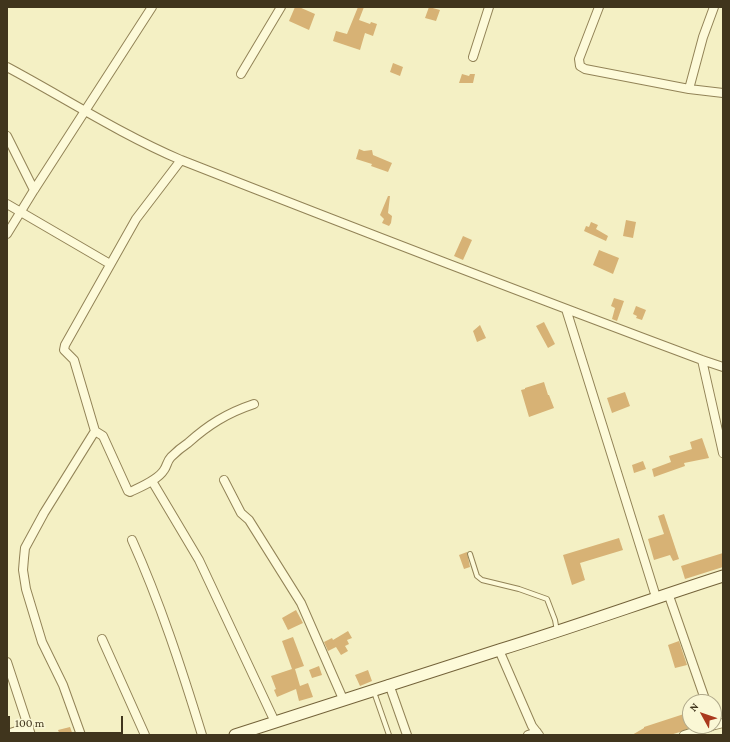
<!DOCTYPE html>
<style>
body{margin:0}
#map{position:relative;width:730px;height:742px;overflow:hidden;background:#f4f0c4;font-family:"Crimson Pro",serif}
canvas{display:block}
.frame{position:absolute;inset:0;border:8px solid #40351d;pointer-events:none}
.north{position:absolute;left:682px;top:694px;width:40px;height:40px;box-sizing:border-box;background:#faf7d5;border:1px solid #b0a98b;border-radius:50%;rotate:310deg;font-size:11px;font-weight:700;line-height:16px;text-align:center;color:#40351d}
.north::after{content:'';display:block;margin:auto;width:14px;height:18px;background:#aa3a1e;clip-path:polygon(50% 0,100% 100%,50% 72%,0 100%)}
.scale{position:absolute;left:8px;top:716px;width:115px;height:18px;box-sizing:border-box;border:2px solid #40351d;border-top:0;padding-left:5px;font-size:12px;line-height:14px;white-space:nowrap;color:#40351d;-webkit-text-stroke:3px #faf7d5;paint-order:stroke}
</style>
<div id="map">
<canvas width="730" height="742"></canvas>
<div class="frame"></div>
<div class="north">N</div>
<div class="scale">100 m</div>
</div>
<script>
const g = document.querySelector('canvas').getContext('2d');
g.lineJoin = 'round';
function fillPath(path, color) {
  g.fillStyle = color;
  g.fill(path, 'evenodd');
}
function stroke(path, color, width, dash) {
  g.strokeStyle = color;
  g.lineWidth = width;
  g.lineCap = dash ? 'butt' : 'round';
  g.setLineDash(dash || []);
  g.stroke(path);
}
const building = new Path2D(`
 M295,7h4l16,7 -6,16 -20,-9z
 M358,7h6l-5,13 11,4 1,-2 6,2 -4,12 -8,-3 -5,17 -27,-9 3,-10 11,3z
 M429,7l11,3 -4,11 -11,-3z
 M393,63l10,4 -3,9 -10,-4z
 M462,74l7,2 1,-2h5l-2,9h-14z
 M359,149l5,2 8,-1 1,5 19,8 -4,9 -17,-6 1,-2 -16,-5z
 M388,196h2l-2,17 4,3 -1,7 -2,3 -7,-3 2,-4 -4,-4z
 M626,220l10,2 -3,16 -10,-2z
 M591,222l7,3 -2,4 12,7 -2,5 -22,-10 2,-5 3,1z
 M463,236l9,4 -9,20 -9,-4z
 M599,250l20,8 -6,16 -20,-9z
 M614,298l10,3 -7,20 -5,-2 3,-11 -4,-2z
 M636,306l10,4 -4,10 -6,-2 1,-2 -4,-2z
 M544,322l11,22 -7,4 -12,-22z
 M480,325l6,13 -9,4 -4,-11z
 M544,382l4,13h1l5,13 -25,9 -8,-27 4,-1v-1z
 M625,392l5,14 -18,7 -5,-15z
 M702,438l7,20 -25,5 1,3 -31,11 -2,-8 19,-7 -2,-6 23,-7 -2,-7z
 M643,461l3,8 -12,4 -2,-8z
 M664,514l15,45 -6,2 -3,-6 -16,5 -6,-21 16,-5 -6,-18z
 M619,538l4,12 -43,13 5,17 -13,5 -9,-30z
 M467,552l3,15 -6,2 -5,-14z
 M723,553v14l-38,12 -4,-13z
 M296,610l7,13 -15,7 -6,-12z
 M348,631l4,7 -5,2 2,4 -4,2 3,5 -7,4 -5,-8 -8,4 -4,-9 8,-4 1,2z
 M293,637l11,29 -9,3 5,17 8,-3 5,14 -14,4 -3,-12 -19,8 -3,-7 2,-1 -5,-13 21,-7 -10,-28z
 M679,641l8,24 -12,3 -7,-23z
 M319,666l3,9 -10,3 -3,-8z
 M368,670l4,11 -12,5 -5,-11z
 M687,713l4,14 -11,5 -10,3h-38l12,-7v-1z
 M70,727l3,8h-13l-2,-5z`);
const service = new Path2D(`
 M470,554l7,22 5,4 37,9 28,10 8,21 2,11
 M374,692l15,43`);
const minor = new Path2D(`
 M599,7l-20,52 1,7 5,3 104,20 34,4
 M473,57l16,-50
 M7,67c58,31 113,67 174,93l-45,59 -71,126 -1,5 10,10 21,71 8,5 25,55 2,1c10,-5 28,-12 34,-22 3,-4 3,-9 7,-13 5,-5 11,-10 17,-14 20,-18 39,-30 66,-39
 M241,74l40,-67
 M689,89l14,-52 11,-30
 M7,136l27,54
 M181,160c173,68 347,135 521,200l21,7
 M7,204l103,60
 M7,234l27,-44 118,-183
 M566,309l90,288
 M702,360l21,93
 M224,480l17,33 8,7 52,83 42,96
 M152,481l47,79 76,162
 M132,540c28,62 50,130 70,195
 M668,593l38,109
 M102,639l43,96
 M499,650l33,76 7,9
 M7,662l24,73
 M389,684l18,51
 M715,725l8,-2
 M7,734l22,-7
 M81,735l-18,-50 -21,-43 -16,-53 -3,-19 1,-12 1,-10 19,-35 51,-82
 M528,735l9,-3
 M684,735l28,-9`);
const secondary = new Path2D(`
 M235,735c88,-29 176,-56 264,-85 75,-23 149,-50 224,-74`);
fillPath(building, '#d7b275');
stroke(service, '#928357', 6);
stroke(minor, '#928357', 10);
stroke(secondary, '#74633a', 13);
stroke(service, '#fdfad9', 4);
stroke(minor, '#fdfad9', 8);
stroke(secondary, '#fdfad9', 11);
</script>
